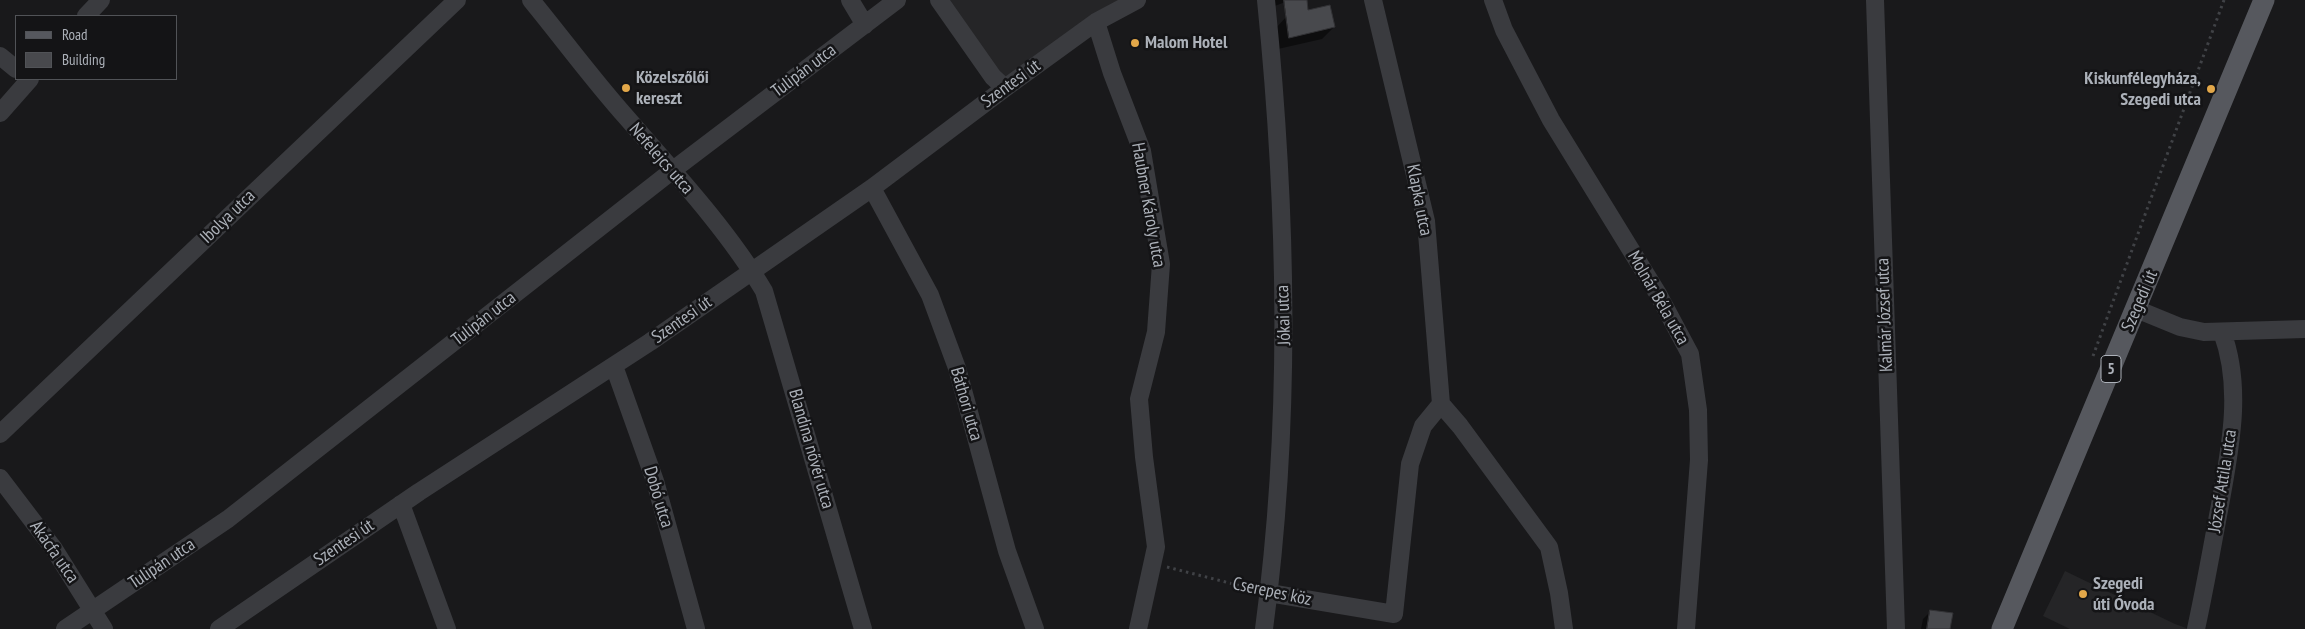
<!DOCTYPE html>
<meta charset="utf-8">
<style>
body{margin:0}
#map{position:relative;width:2305px;height:629px;overflow:hidden;background:#19191b;font-family:"PT Sans Narrow",sans-serif}
canvas{display:block}
.legend{position:absolute;left:15px;top:15px;width:162px;height:65px;box-sizing:border-box;background:#141416;border:1px solid #515357;margin:0;padding:6px 9px;list-style:none;font-size:15px;color:#acb1b9}
.legend li{display:flex;align-items:center;gap:10px;height:25px}
.legend b{width:25px;border:1px solid #515357}
</style>
<div id="map">
<canvas width="2305" height="629"></canvas>
<ul class="legend">
<li><b style="height:6px;background:#56585e"></b>Road</li>
<li><b style="height:14px;background:#48494d"></b>Building</li>
</ul>
</div>
<script>
const g = document.querySelector('canvas').getContext('2d');
g.lineJoin = 'round';
function fillPath(path, color) {
  g.fillStyle = color;
  g.fill(path, 'evenodd');
}
function stroke(path, color, width, dash) {
  g.strokeStyle = color;
  g.lineWidth = width;
  g.lineCap = dash ? 'butt' : 'round';
  g.setLineDash(dash || []);
  g.stroke(path);
}
function write(font, color, halo, rows, align = 'center') {
  g.font = font + ' "PT Sans Narrow",sans-serif';
  g.lineWidth = 5;
  g.setLineDash([]);
  g.textBaseline = 'middle';
  g.strokeStyle = halo;
  g.fillStyle = color;
  for (const [text, x, y, turn = 0] of rows) {
    g.save();
    g.translate(x, y);
    g.rotate((+turn || 0) * Math.PI / 180);
    g.textAlign = isNaN(turn) ? turn : align;
    if (halo) g.strokeText(text, 0, 0);
    g.fillText(text, 0, 0);
    g.restore();
  }
}
const built = new Path2D(`
 M946,0h182l-121,83z
 M2065,571l110,53 14,5h-119l-27,-13z`);
const shadow = new Path2D(`
 M1271,0h20l-19,7z
 M1287,16l47,11 -12,12 -44,10 -3,-20z
 M1931,611l18,18h-28l2,-10z`);
const building = new Path2D(`
 M1284,0h23l1,10 22,-5 5,22 -46,11z
 M1930,610l23,3 -3,16h-23z`);
const path = new Path2D(`
 M2093,356l131,-356
 M1167,567l86,22`);
const minor = new Path2D(`
 M531,0c32,39 62,80 96,118 46,53 101,112 137,173l99,338
 M850,0l15,25
 M939,0l54,77 12,11
 M1373,0l53,221 15,183 19,22 89,121 10,46 5,36
 M1493,0l11,30 47,90 107,174 32,60 8,56 1,50 -13,169
 M1875,0l21,629
 M86,16l15,-16
 M1096,22l16,51 30,78 19,113 -5,68 -17,67 5,58 12,90 -18,82
 M0,56l16,13
 M0,113l30,-34
 M872,188l58,107 27,73 50,183 28,78
 M2136,309l44,18 24,5 101,-3
 M614,366l41,115 41,148
 M0,434l457,-434
 M0,478l54,71 50,80
 M401,504l46,125
 M1269,593l125,21 16,-150 13,-38 18,-22
 M65,629l163,-110 445,-349 224,-170
 M219,629l200,-137 231,-150 222,-154 133,-100 91,-66 41,-22
 M1264,629c28,-209 23,-420 2,-629
 M2196,629c9,-41 16,-82 24,-124 10,-56 23,-117 2,-173`);
const major = new Path2D(`
 M2002,629l262,-629`);
const markers = [
 [1135,43,5,"#e2a749"],
 [626,88,5,"#e2a749"],
 [2211,89,5,"#e2a749"],
 [2083,594,5,"#e2a749"]
];
const shields = [
 [2111,369,20]
];
const shieldNames = [
 ["5",2111,369]
];
const poiNames = [
 ["Malom Hotel",1145,43],
 ["Közelszőlői",636,78],
 ["kereszt",636,99],
 ["Kiskunfélegyháza,",2201,79,"right"],
 ["Szegedi utca",2201,100,"right"],
 ["Szegedi",2093,584],
 ["úti Óvoda",2093,605]
];
const streetNames = [
 ["Tulipán utca",804,71,-37],
 ["Szentesi út",1011,84,-36],
 ["Nefelejcs utca",661,159,49],
 ["Klapka utca",1419,200,79],
 ["Haubner Károly utca",1148,205,80],
 ["Ibolya utca",228,217,-44],
 ["Molnár Béla utca",1658,298,60],
 ["Szegedi út",2140,301,-67],
 ["Jókai utca",1284,315,-92],
 ["Kalmár József utca",1885,315,-92],
 ["Tulipán utca",484,319,-38],
 ["Szentesi út",682,320,-35],
 ["Báthori utca",966,404,74],
 ["Blandina nővér utca",811,449,74],
 ["József Attila utca",2223,481,-81],
 ["Dobó utca",658,497,73],
 ["Szentesi út",344,543,-34],
 ["Akácfa utca",54,552,55],
 ["Tulipán utca",162,564,-34],
 ["Cserepes köz",1272,592,12]
];
fillPath(built, '#252527');
fillPath(shadow, '#0007');
fillPath(building, '#48494d');
stroke(building, '#333336', 1);
stroke(path, '#404246', 3, [2.5, 4]);
stroke(minor, '#3a3b3f', 18);
stroke(major, '#56585e', 21);
for (const [x, y, r, color] of markers) {
  const dot = new Path2D();
  dot.arc(x, y, r, 0, 2 * Math.PI);
  g.fillStyle = color;
  g.fill(dot);
  stroke(dot, '#141416', 2);
}
for (const [x, y, w] of shields) {
  const box = new Path2D();
  box.roundRect(x - w / 2, y - 13.5, w, 27, 4);
  g.fillStyle = '#141416';
  g.fill(box);
  stroke(box, '#acb1b9', 1);
}
write('bold 16px', '#acb1b9', null, shieldNames);
write('bold 18px', '#acb1b9', '#141416', poiNames, 'left');
write('18px', '#acb1b9', '#141416', streetNames);
</script>
